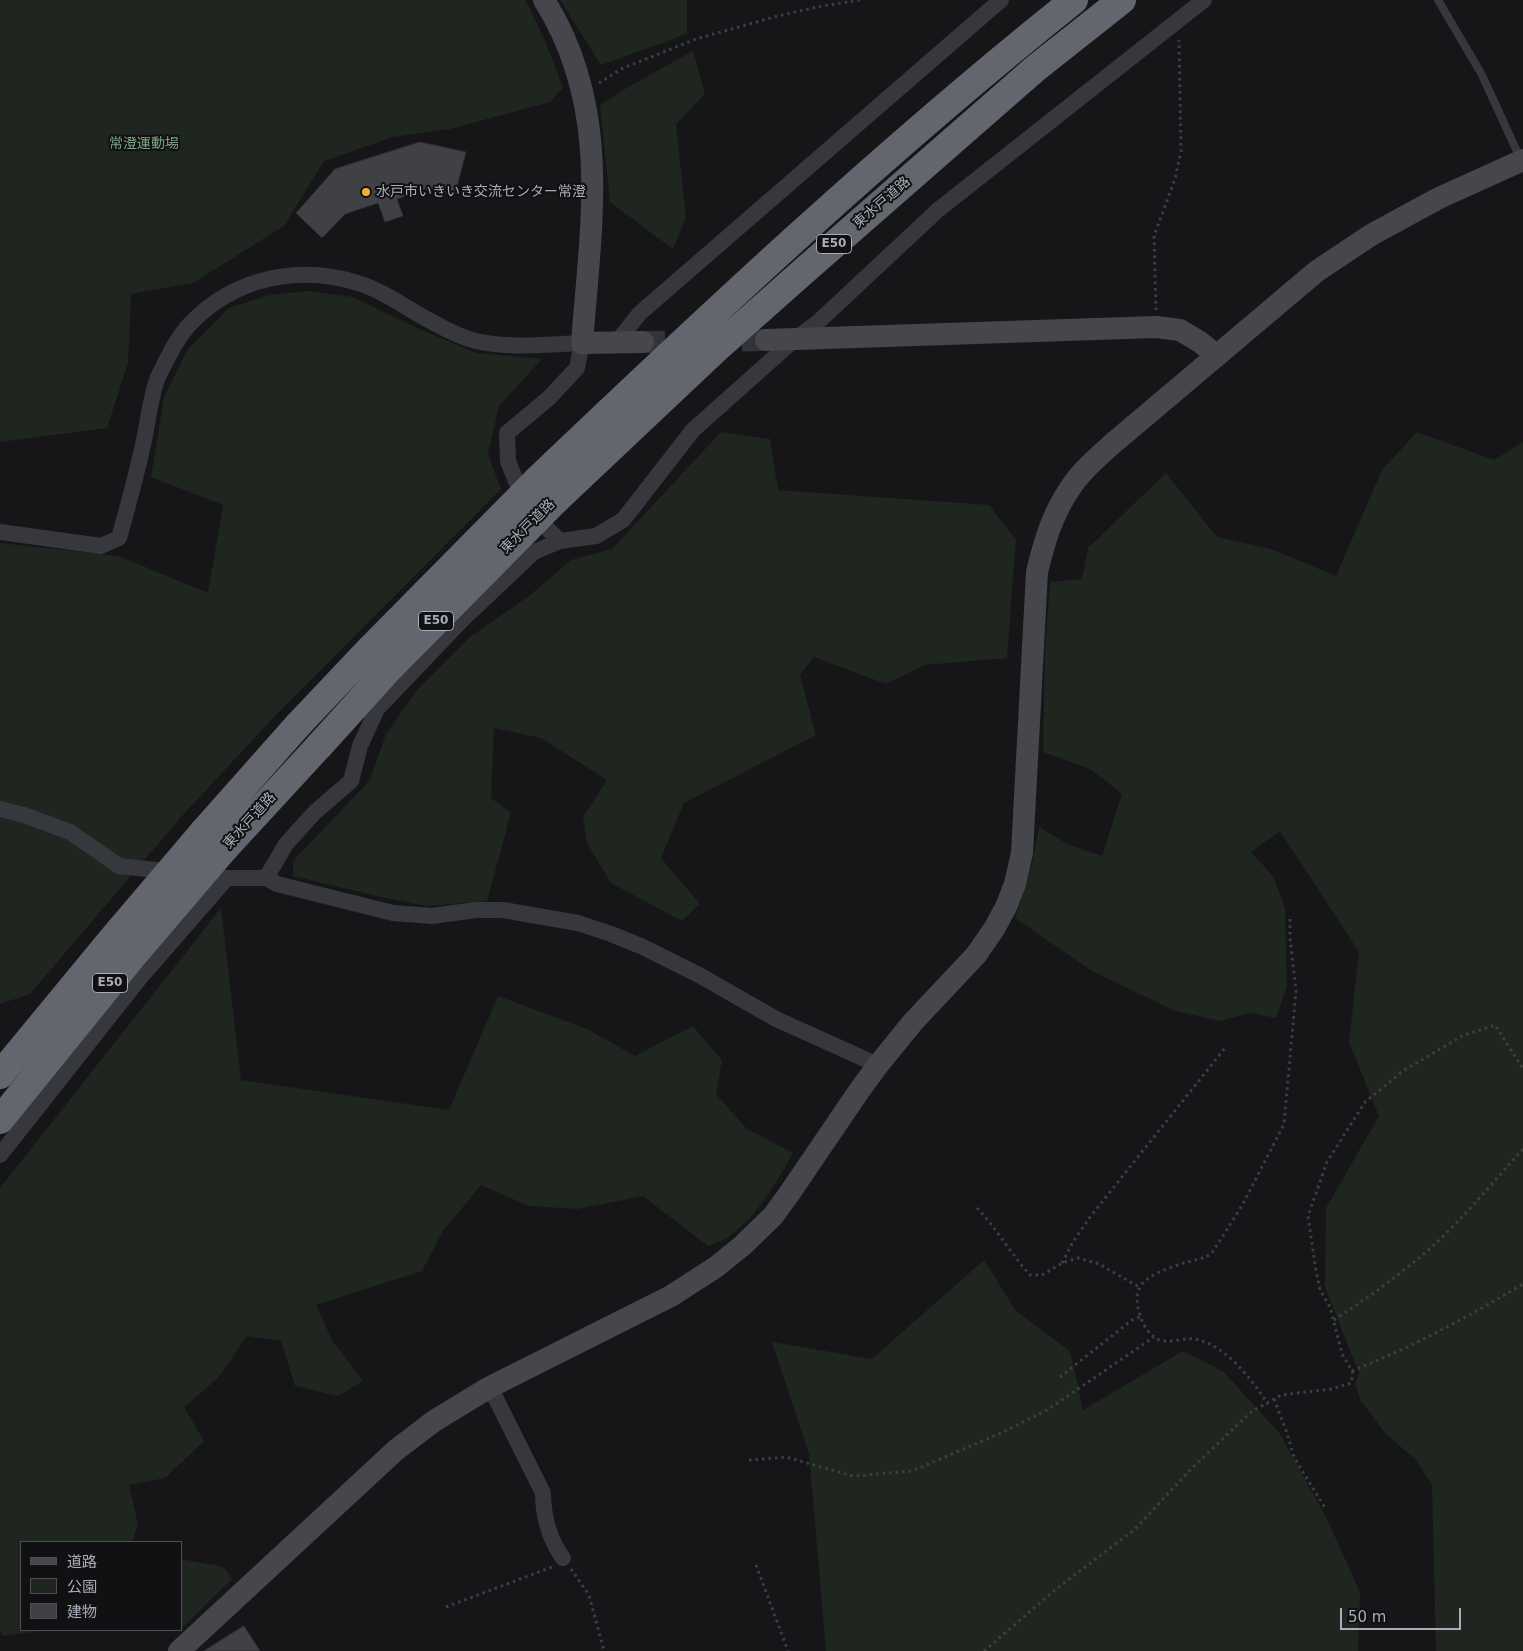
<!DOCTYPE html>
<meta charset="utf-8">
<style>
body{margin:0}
#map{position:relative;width:1523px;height:1651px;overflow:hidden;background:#161618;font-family:"DejaVu Sans","Noto Sans JP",sans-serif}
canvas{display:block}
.legend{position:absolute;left:20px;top:1541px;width:162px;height:90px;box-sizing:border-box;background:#111113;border:1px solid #4d4f55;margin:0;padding:6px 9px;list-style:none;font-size:15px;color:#a8adb8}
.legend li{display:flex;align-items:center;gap:10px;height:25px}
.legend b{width:25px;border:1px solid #4d4f55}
.scale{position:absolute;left:1340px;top:1608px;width:121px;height:22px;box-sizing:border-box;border:2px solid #a8adb8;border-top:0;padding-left:6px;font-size:15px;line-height:18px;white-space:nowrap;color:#a8adb8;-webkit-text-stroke:4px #111113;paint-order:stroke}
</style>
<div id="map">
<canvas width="1523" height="1651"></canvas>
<ul class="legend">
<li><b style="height:6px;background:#45474d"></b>道路</li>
<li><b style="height:14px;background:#1e261f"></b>公園</li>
<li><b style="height:14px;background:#404145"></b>建物</li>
</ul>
<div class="scale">50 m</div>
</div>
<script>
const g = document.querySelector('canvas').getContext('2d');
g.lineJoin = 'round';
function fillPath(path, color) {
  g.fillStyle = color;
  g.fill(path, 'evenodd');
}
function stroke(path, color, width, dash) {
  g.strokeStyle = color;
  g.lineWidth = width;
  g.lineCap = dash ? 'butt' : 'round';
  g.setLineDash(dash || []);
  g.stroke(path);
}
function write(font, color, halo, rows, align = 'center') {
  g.font = font + ' "DejaVu Sans","Noto Sans JP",sans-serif';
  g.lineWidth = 4;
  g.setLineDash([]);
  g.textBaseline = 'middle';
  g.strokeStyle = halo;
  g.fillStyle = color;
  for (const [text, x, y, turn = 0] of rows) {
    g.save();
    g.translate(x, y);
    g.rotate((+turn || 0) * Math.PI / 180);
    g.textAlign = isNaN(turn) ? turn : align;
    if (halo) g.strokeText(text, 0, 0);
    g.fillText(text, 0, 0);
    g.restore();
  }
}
const green = new Path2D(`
 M0,0h525c16,29 27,57 38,88l-13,14 -100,27 -57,8 -69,24 -40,65 -91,57 -62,11 -3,69 -21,65 -107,14z
 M560,0h127v34l-86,31z
 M693,51l12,43 -29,30 10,94 -13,31 -63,-47 -10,-97 28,-18z
 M308,291l45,6 64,31 59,25 66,6 -43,47 -11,48 13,35 -225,226 -95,102 -151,177 -30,10v-461l119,13 89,37 15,-88 -72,-28 13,-80 24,-48 41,-41 40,-13z
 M721,432l49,7 8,51 211,15 27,35 -9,118 -82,7 -39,19 -72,-27 -14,18 16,60 -132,68 -23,55 39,46 -18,17 -71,-38 -24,-40 -4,-26 24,-37 -66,-42 -47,-10 -3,70 20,15 -24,88 -60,5 -42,-8 -92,-22v-15l77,-81 16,-46 31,-44 53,-53 59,-41 42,-36 41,-11z
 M1417,432l77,28 29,-18v1209h-87l-4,-166 -17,-26 -30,-26 -24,-32 -6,-17 4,-11 -34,-86 1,-79 53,-92 -30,-74 10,-90 -79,-121 -29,21 22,24 12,32 2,78 -11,32 -27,-5 -29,8 -45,-10 -83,-40 -77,-53 16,-49 8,-42 30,18 33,11 20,-62 -32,-25 -47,-17 2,-101 5,-69 32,-3 6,-31 78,-75 51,64 54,12 65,27 46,-106z
 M221,908l20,172 208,30 49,-114 89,33 48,27 58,-30 29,34 -6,34 31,35 46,24c-17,30 -35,62 -63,83 -6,5 -15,7 -22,10l-65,-50 -66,13 -48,-3 -48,-21 -38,46 -21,40 -106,34 16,35 31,41 -25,15 -43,-10 -14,-45 -34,-5 -29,42 -34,29 20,34 -39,37 -36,7 9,39 -6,18h-111v88h27l-46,6 -2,-6v-442z
 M984,1260l32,51 54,40 13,59 100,-59 41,21 56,62 47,85 33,73 -2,59h-532l-17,-197 -37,-112 100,17z
 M181,1559l43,8 8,12 -51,50z`);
const building = new Path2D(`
 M420,142l46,10 -11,42 -30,-5 -28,10 6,17 -18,6 -7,-19 -33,11 -23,24 -26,-25 39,-44z
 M244,1626l16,25h-56z`);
const secondaryTunnel = new Path2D(`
 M643,342l123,-2`);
const path = new Path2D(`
 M599,83l22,-14 75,-30 82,-23 39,-9 43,-7
 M1156,310l-2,-74 21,-57 6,-28 -2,-111
 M1290,919v19l6,53 -12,133 -41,80 -31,49 -6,4c-17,5 -60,14 -67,32 -3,6 -2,12 -1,18 2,11 7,23 16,30 11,9 28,0 41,2 29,5 57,40 72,64l14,-8 51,-6 19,-6 2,-9 -1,-3 -10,-17 -12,-47 -10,-17 -4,-19 -8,-55 19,-54 38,-60 38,-31 59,-35 33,-11 28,44
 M977,1208c20,21 34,46 53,67h12l20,-12 16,-5 21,6 40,23
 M1062,1263l11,-21 17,-25 135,-169
 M1334,1320c35,-23 70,-48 101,-76 31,-29 59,-63 88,-95
 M1352,1371c60,-24 116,-54 171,-87
 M1060,1377l72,-57 8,-3
 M1274,1399l13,34 7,24 31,51
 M749,1460l37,-3 67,19 59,-5 89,-38 46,-23 107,-73
 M756,1565l32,86
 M571,1569l18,26 15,56
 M446,1607l106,-40
 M984,1651l71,-61 80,-61 57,-61 60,-57 15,-8`);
const lane = new Path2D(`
 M1438,0l44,75 38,83`);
const street = new Path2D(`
 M616,343l24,-30 361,-313
 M0,532l101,14 18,-8c9,-32 18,-65 25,-98 4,-18 7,-46 14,-63 9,-18 19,-40 33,-54 43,-45 108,-59 167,-40 29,9 53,29 80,42 11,6 26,13 38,16 35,8 71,3 106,2l-5,25 -28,30 -42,35 1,28 19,48 33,32
 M0,809l24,6 46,17 49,34 108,12h39l11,6 116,29 39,3 44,-6h27l75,13 33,11 32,13 56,28 77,44 102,46
 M266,878l20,-34 29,-32 36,-31 9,-35 17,-37 85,-89 72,-68 26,-11 36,-5 27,-16 70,-90 102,-91 22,-16 121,-113 266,-210
 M0,1155l139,-176 88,-101
 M490,1387l53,106c0,21 6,47 20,65`);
const secondary = new Path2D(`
 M544,0c68,108 47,223 38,343l61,-1
 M766,340l390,-13 24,3 20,12 16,13
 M179,1651l217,-201 38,-29 56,-34 181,-91 45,-29 26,-21 31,-30 16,-22 70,-103 19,-26 35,-43 63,-67 18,-26 12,-22 9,-23 7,-31 15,-281c7,-29 15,-57 32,-82 11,-18 27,-31 42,-45l206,-174 54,-36 68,-37 84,-38`);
const highway = new Path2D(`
 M536,481c174,-166 350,-331 538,-481
 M557,499l159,-150 89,-79 231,-202 86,-68
 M204,831l94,-106
 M225,848l95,-103`);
const highwayBridge = new Path2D(`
 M298,725l69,-73 169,-171
 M320,745l66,-73 171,-173
 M0,1075l113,-137 91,-107
 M0,1120l132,-163 93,-109`);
const markers = [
 [366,192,5,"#f2b134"]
];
const shields = [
 [834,244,35],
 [436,621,35],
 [110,983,35]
];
const shieldNames = [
 ["E50",834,244],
 ["E50",436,621],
 ["E50",110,983]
];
const parkNames = [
 ["常澄運動場",144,144]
];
const poiNames = [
 ["水戸市いきいき交流センター常澄",376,192]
];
const streetNames = [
 ["東水戸道路",882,203,-41],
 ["東水戸道路",528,527,-45],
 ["東水戸道路",250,821,-48]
];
fillPath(green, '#1e261f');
fillPath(building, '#404145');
stroke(building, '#303034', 1);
stroke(secondaryTunnel, '#333438', 22, [22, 11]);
stroke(path, '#3d3f44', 3, [2.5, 4]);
stroke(lane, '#37383d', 8);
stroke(street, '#37383d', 16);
stroke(secondary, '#45474d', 22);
stroke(highway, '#63666e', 28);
stroke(highwayBridge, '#63666e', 28);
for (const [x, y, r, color] of markers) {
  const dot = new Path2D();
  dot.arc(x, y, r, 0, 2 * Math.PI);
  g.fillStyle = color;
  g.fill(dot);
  stroke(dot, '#111113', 2);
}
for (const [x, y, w] of shields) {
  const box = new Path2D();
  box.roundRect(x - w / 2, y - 9.5, w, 19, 4);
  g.fillStyle = '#111113';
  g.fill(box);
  stroke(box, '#a8adb8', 1);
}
write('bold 12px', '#a8adb8', null, shieldNames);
write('14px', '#7fa381', '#111113', parkNames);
write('14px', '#a8adb8', '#111113', poiNames, 'left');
write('14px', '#a8adb8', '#111113', streetNames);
</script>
